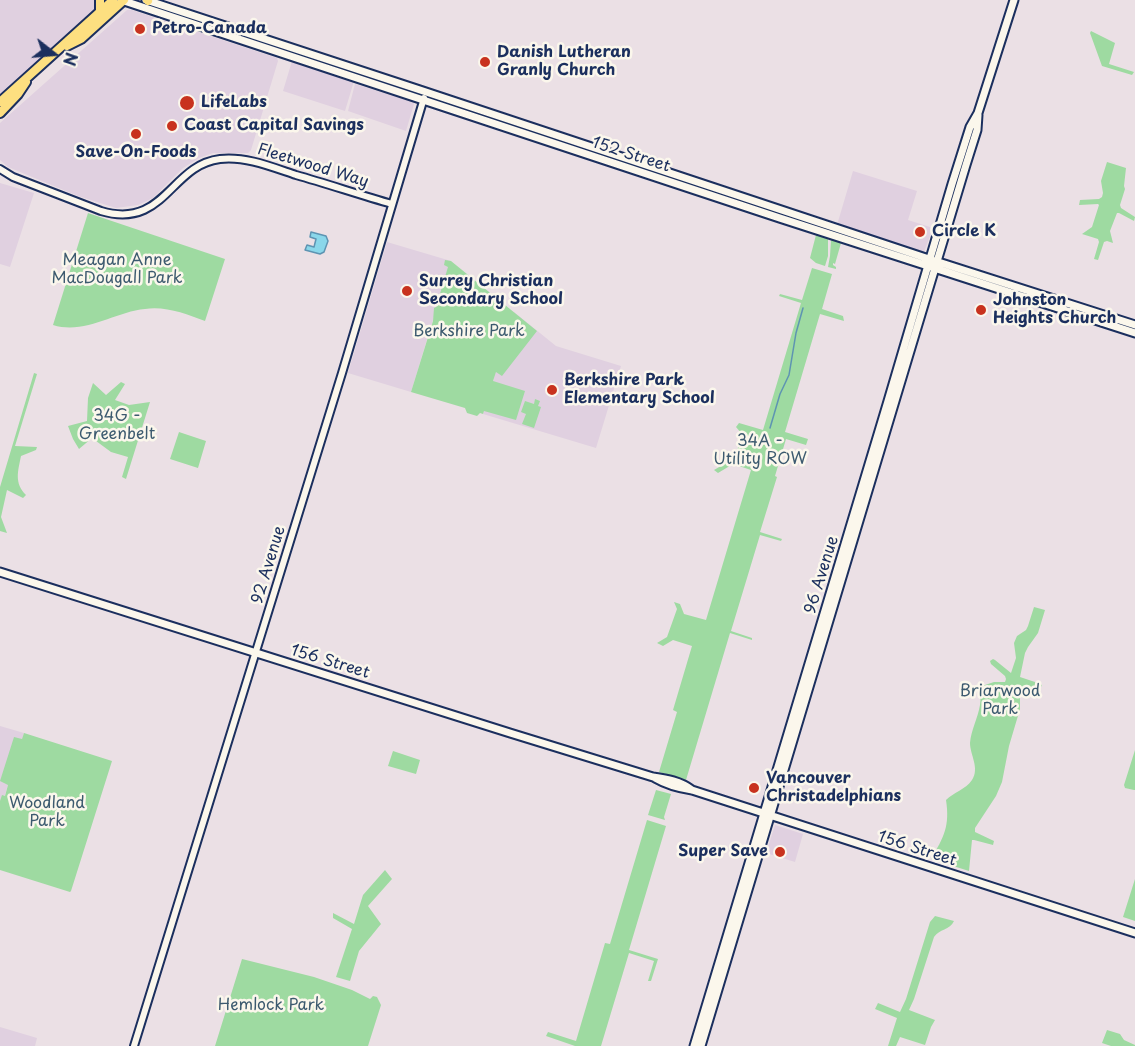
<!DOCTYPE html>
<style>
body{margin:0}
#map{position:relative;width:1135px;height:1046px;overflow:hidden;background:#ebe0e5;font-family:"Playpen Sans",sans-serif}
canvas{display:block}
.north{position:absolute;left:24px;top:24px;width:60px;height:60px;-webkit-text-stroke:4px #fbf7ec;paint-order:stroke;rotate:107deg;font-size:16px;font-weight:700;line-height:24px;text-align:center;color:#1b2f5e}
.north::after{content:'';display:block;margin:auto;width:21px;height:27px;background:#1b2f5e;clip-path:polygon(50% 0,100% 100%,50% 72%,0 100%)}
</style>
<div id="map">
<canvas width="1135" height="1046"></canvas>
<div class="north">N</div>
</div>
<script>
const g = document.querySelector('canvas').getContext('2d');
g.lineJoin = 'round';
function fillPath(path, color) {
  g.fillStyle = color;
  g.fill(path, 'evenodd');
}
function stroke(path, color, width, dash) {
  g.strokeStyle = color;
  g.lineWidth = width;
  g.lineCap = dash ? 'butt' : 'round';
  g.setLineDash(dash || []);
  g.stroke(path);
}
function write(font, color, halo, rows, align = 'center') {
  g.font = font + ' "Playpen Sans",sans-serif';
  g.lineWidth = 5;
  g.setLineDash([]);
  g.textBaseline = 'middle';
  g.strokeStyle = halo;
  g.fillStyle = color;
  for (const [text, x, y, turn = 0] of rows) {
    g.save();
    g.translate(x, y);
    g.rotate((+turn || 0) * Math.PI / 180);
    g.textAlign = isNaN(turn) ? turn : align;
    if (halo) g.strokeText(text, 0, 0);
    g.fillText(text, 0, 0);
    g.restore();
  }
}
const built = new Path2D(`
 M0,0h94l2,3 -1,7 -95,85z
 M127,10h5l30,10 115,38 1,3 -27,89 -3,3h-35l-14,5 -16,10 -30,30 -15,7 -22,3 -38,-12 -70,-29 -8,-7v-37z
 M292,61l62,20 -9,30 -62,-20z
 M355,84l58,18 1,2 -8,27 -58,-20z
 M853,171l64,20 -9,29 25,8 -9,24 -87,-27z
 M0,183l34,10 -24,74 -10,-3z
 M387,242l64,19 -40,131 -63,-19z
 M514,312l42,34 65,20 -25,82 -113,-34z
 M0,726l24,7 -24,78z
 M775,825l28,9 -8,28 -29,-9z
 M0,1027l37,11 -2,8h-35z`);
const green = new Path2D(`
 M1091,31l24,12 -6,21 25,8 -2,3 -30,-9 -12,-33z
 M1107,162l19,6 -2,18 1,3 -5,16 1,3 14,9 -1,4 -15,-8h-2l-7,18 3,12 -6,-2 -3,1 -6,18 -4,-1 5,-17 -1,-3 -16,-5 10,-7 7,-22 -1,-1 -19,1 1,-5 19,-1 3,-2 1,-4 -2,-12z
 M88,213l137,46 -20,62c-19,-7 -39,-15 -60,-12 -31,3 -60,26 -92,16z
 M816,235l12,4v17l-3,10 -9,-3 -6,-5z
 M831,240l10,3 -6,21 -2,-1v2l3,2v2l-8,-2 2,-11z
 M445,260l6,1 86,70 -35,45 -6,-4 -3,9 32,10 -9,29 -32,-9 -1,3 -3,-1 -3,3 -10,-3 -2,-5 -54,-16 22,-71 1,-13 2,-1 12,-40 -4,-2z
 M812,268l20,6 -10,35 21,7 1,5 -24,-7 -35,118 23,7 -2,6 -20,-6 -11,37 2,1 -17,55 22,7 -1,2 -21,-6 -29,96 21,7v2l-22,-7 -44,147 -27,-8 18,-60 -4,-2 19,-64 -19,-6 -10,6 -6,-3 10,-6 10,-28 -3,-7 6,2 4,10 22,6 45,-150 -18,-6 -15,9 -4,-3 21,-12 7,-24 -6,-7 3,-4 24,7 38,-127 -22,-7 1,-2 22,6z
 M34,373l3,1 -22,72 22,1 -1,3 -15,6c-3,15 -7,27 5,39l-3,3 -16,-8 -6,27 6,16 -7,-2v-44z
 M121,382l4,2 -10,16 14,5 21,-3 -24,77 -4,-2 6,-20 -17,-5 -19,-14 -13,11 -6,-10 -5,-13 19,-5 1,-23 5,-15 13,12z
 M535,399l5,2 -2,5 3,1 -7,21 -12,-4 4,-10 -5,-2 4,-11 9,3z
 M179,432l27,9 -8,27 -28,-9z
 M1034,607l11,3 -7,23 -10,14 -3,6 -5,24 18,6 4,2 -1,2 -16,2 -4,1 -1,4v15l-11,37 -7,36 -6,14 -21,32v4l19,9 -1,4 -19,-5h-2l-3,31 -38,-12c13,-22 19,-33 15,-59 8,-8 19,-10 26,-20 8,-12 -2,-25 -2,-37 1,-13 8,-25 10,-38 1,-7 0,-11 2,-19l12,-4h11l1,-3 -1,-3 -14,-12 -1,-3 3,-2 2,1 16,13 5,-15 -2,-15 3,-7 9,-6 2,-4z
 M24,733l88,28 -41,130 -1,1 -70,-22v-69l2,-6 3,1 3,-11 -8,-4 14,-44 8,2z
 M1135,750v40h-1l-9,-2 -1,-3z
 M393,751l27,9 -4,14 -28,-8z
 M656,790l15,4 -7,23 1,3 -17,-5z
 M647,820l19,6 -37,124 29,9 -7,22h-3l6,-20 -25,-8 -28,93h-26l-29,-10 2,-4 28,9 29,-98 5,1z
 M385,870l7,9 -24,27 13,18 -22,27 -9,30 -14,-4 16,-48 -19,-11v-5l21,11 9,-29z
 M1135,879v42l-12,-4z
 M935,916l19,5c-4,9 -15,8 -20,16l-20,62 -5,11 26,10 -4,7 -6,18 -25,-8 -4,9h-8l9,-28 -22,-9 3,-6 22,9 6,-13 24,-77z
 M242,959l72,18 38,13 18,9 3,-3 4,1 4,8 -13,41h-153z
 M1107,1030l13,4 4,6 11,5v1h-24l-9,-3z`);
const water = new Path2D(`
 M311,232l15,4 2,5 -4,11 -4,2 -15,-4 2,-5 7,2 2,-8 -6,-2z`);
const stream = new Path2D(`
 M770,428l10,-34 9,-19 7,-42 7,-25`);
const tertiary = new Path2D(`
 M0,169l13,8 88,34c64,19 69,-46 119,-52 26,-3 52,8 76,16 32,9 64,20 96,29
 M134,1046l208,-673 82,-275`);
const secondary = new Path2D(`
 M121,0c338,112 675,225 1014,333
 M146,0l274,90 509,169 206,66
 M0,572l510,161 143,44c14,2 27,4 39,13
 M655,778c12,7 23,10 37,12l443,143
 M694,1046l194,-645 64,-217 18,-57 8,-14 36,-113
 M701,1046l265,-881 11,-35 1,-15`);
const primary = new Path2D(`
 M147,0l1,1
 M100,12v-12
 M67,46l14,-7 43,-39
 M0,102l113,-102
 M0,113l18,-19 8,-12`);
const markers = [
 [140,29,6,"#c8321e"],
 [485,62,6,"#c8321e"],
 [187,103,8,"#c8321e"],
 [172,126,6,"#c8321e"],
 [136,134,6,"#c8321e"],
 [920,232,6,"#c8321e"],
 [407,291,6,"#c8321e"],
 [981,310,6,"#c8321e"],
 [552,390,6,"#c8321e"],
 [754,788,6,"#c8321e"],
 [780,852,6,"#c8321e"]
];
const poiNames = [
 ["Petro-Canada",152,29],
 ["Danish Lutheran",497,53],
 ["Granly Church",497,71],
 ["LifeLabs",201,103],
 ["Coast Capital Savings",184,126],
 ["Save-On-Foods",136,153,"center"],
 ["Circle K",932,232],
 ["Surrey Christian",419,282],
 ["Secondary School",419,300],
 ["Johnston",993,301],
 ["Heights Church",993,319],
 ["Berkshire Park",564,381],
 ["Elementary School",564,399],
 ["Vancouver",766,779],
 ["Christadelphians",766,797],
 ["Super Save",768,852,"right"]
];
const streetNames = [
 ["152 Street",631,155,18],
 ["Fleetwood Way",313,166,17],
 ["92 Avenue",269,565,-73],
 ["96 Avenue",822,575,-73],
 ["156 Street",330,662,17],
 ["156 Street",917,849,18]
];
const parkNames = [
 ["Meagan Anne",117,261],
 ["MacDougall Park",117,279],
 ["Berkshire Park",469,332],
 ["34G -",117,417],
 ["Greenbelt",117,435],
 ["34A -",760,442],
 ["Utility ROW",760,460],
 ["Briarwood",1000,692],
 ["Park",1000,710],
 ["Woodland",47,804],
 ["Park",47,822],
 ["Hemlock Park",271,1006]
];
fillPath(built, '#e0d0e0');
fillPath(green, '#9edaa1');
fillPath(water, '#8ad7ea');
stroke(water, '#5e94b2', 1.5);
stroke(stream, '#5e94b2', 1.5);
stroke(tertiary, '#1b2f5e', 10);
stroke(secondary, '#1b2f5e', 11);
stroke(primary, '#1b2f5e', 12);
stroke(tertiary, '#fbf7ec', 6);
stroke(secondary, '#fbf7ec', 7);
stroke(primary, '#fddf80', 8);
for (const [x, y, r, color] of markers) {
  const dot = new Path2D();
  dot.arc(x, y, r, 0, 2 * Math.PI);
  g.fillStyle = color;
  g.fill(dot);
  stroke(dot, '#fbf7ec', 2);
}
write('bold 16px', '#1b2f5e', '#fbf7ec', poiNames, 'left');
write('16px', '#1b2f5e', '#fbf7ec', streetNames);
write('16px', '#3c5a6f', '#fbf7ec', parkNames);
</script>
